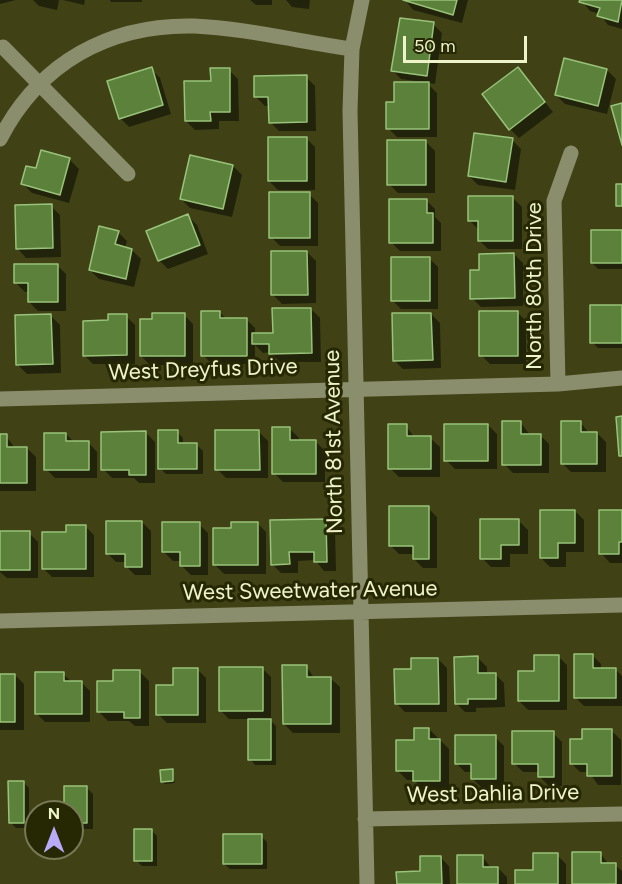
<!DOCTYPE html>
<style>
body{margin:0}
#map{position:relative;width:622px;height:884px;overflow:hidden;background:#404216;font-family:Figtree,sans-serif}
canvas{display:block}
.north{position:absolute;left:24px;top:800px;width:60px;height:60px;box-sizing:border-box;background:#262804;border:2px solid #767953;border-radius:50%;rotate:0deg;font-size:16px;font-weight:700;line-height:24px;text-align:center;color:#eef3ca}
.north::after{content:'';display:block;margin:auto;width:21px;height:27px;background:#b9abf7;clip-path:polygon(50% 0,100% 100%,50% 72%,0 100%)}
.scale{position:absolute;left:403px;top:36px;width:124px;height:27px;box-sizing:border-box;border:3px solid #eef3ca;border-top:0;padding-left:8px;font-size:18px;line-height:21px;white-space:nowrap;color:#eef3ca;-webkit-text-stroke:4px #262804;paint-order:stroke}
</style>
<div id="map">
<canvas width="622" height="884"></canvas>
<div class="north">N</div>
<div class="scale">50 m</div>
</div>
<script>
const g = document.querySelector('canvas').getContext('2d');
g.lineJoin = 'round';
function fillPath(path, color) {
  g.fillStyle = color;
  g.fill(path, 'evenodd');
}
function stroke(path, color, width, dash) {
  g.strokeStyle = color;
  g.lineWidth = width;
  g.lineCap = dash ? 'butt' : 'round';
  g.setLineDash(dash || []);
  g.stroke(path);
}
function write(font, color, halo, rows, align = 'center') {
  g.font = font + ' Figtree,sans-serif';
  g.lineWidth = 6;
  g.setLineDash([]);
  g.textBaseline = 'middle';
  g.strokeStyle = halo;
  g.fillStyle = color;
  for (const [text, x, y, turn = 0] of rows) {
    g.save();
    g.translate(x, y);
    g.rotate((+turn || 0) * Math.PI / 180);
    g.textAlign = isNaN(turn) ? turn : align;
    if (halo) g.strokeText(text, 0, 0);
    g.fillText(text, 0, 0);
    g.restore();
  }
}
const shadow = new Path2D(`
 M0,0h16l-16,4z
 M33,0h26l-2,10 -18,-4z
 M63,0h22l-1,5z
 M110,0h32v2h-31z
 M250,0h22v5h-16z
 M286,0h24l-1,9 -17,-2z
 M405,0h63l-6,23 -49,-13z
 M581,0h41v29l-14,-4 -8,-11 -10,-3z
 M433,24l9,9 -7,51 -8,-1 10,10v44h-40l-9,-9 7,-24 27,-22 -21,-3 -9,-9z
 M151,69l9,9 11,36 -42,13 -9,-9z
 M518,69l35,43 -34,26 -9,-9z
 M229,70l9,9 1,42h-20v8l-24,1 -9,-9z
 M607,70l9,9 -9,35 -42,-10 -9,-9z
 M306,77l9,9 1,45h-37l-9,-9v-16h-5l-9,-9z
 M306,138l9,9v43h-37l-9,-9z
 M512,140l9,9 -6,41 -37,-5 -9,-9z
 M426,142l9,9v42h-37l-9,-9z
 M70,160l9,9 -10,34 -37,-10 -9,-9z
 M233,166l9,9 -10,42 -42,-9 -9,-9z
 M309,194l9,9v43h-38l-9,-9z
 M513,198l9,9v42h-34l-9,-9 -1,-11 -9,-9z
 M426,200l9,9v8l6,6v28h-41l-9,-9z
 M51,206l9,9 1,42 -35,1 -9,-10z
 M188,216l9,9 11,29 -40,15 -9,-9z
 M622,231v38h-24l-6,-6z
 M118,232l9,9 -2,7 7,2 9,9 -7,28 -35,-8 -9,-9z
 M307,252l9,9v42l-34,1 -9,-9z
 M514,254l9,9v43l-42,1 -9,-9 9,-26z
 M429,258l9,9v42h-37l-9,-9z
 M57,265l9,9v37h-28l-9,-9v-10h-4l-9,-9z
 M622,307v41h-24l-6,-6z
 M311,309l9,9 1,44h-41l-10,-10 -7,1 -8,-8v19h-43l-9,-9 17,-43 6,7h20l9,9v7l19,-1z
 M517,312l9,9v43h-36l-9,-9z
 M431,314l9,9 1,45 -38,1 -9,-9z
 M184,315l9,9v41h-43l-9,-9z
 M51,316l9,9 1,48 -34,1 -9,-9z
 M126,316l9,9v39h-42l-9,-9 26,-33z
 M580,422l9,11h8l9,9v30h-35l-9,-9z
 M521,423l9,12h10l9,9v29h-36l-9,-9z
 M488,425l9,9v35h-42l-9,-9z
 M406,426l9,12h15l10,9v30h-41l-9,-9z
 M290,429l9,9v4h17l9,9v31h-42l-9,-9z
 M177,432l6,6v7h14l6,6v23h-37l-6,-6z
 M259,432l9,9v37h-42l-9,-9z
 M146,433l9,9v41h-16l-5,-5h-22l-9,-9z
 M66,434l8,8h14l9,10v26h-42l-9,-9z
 M0,436h6l9,12h12l9,9v34h-36z
 M428,508l9,9v51h-14l-9,-9v-5h-15l-9,-9z
 M575,511l9,9v32h-18v15h-16l-9,-9z
 M622,512v51h-12l-9,-10z
 M326,520l9,9 1,42h-12l-9,-11 -17,1v12h-17l-9,-9z
 M519,521l9,9v24h-18v13h-19l-9,-9z
 M142,522l9,9v44h-16l-9,-9v-4h-10l-9,-9z
 M257,523l9,9v42h-42l-9,-9z
 M199,524l9,9v42h-17l-9,-9v-5h-9l-9,-9z
 M85,526l9,9v42h-42l-9,-9 25,-34z
 M0,533h29l9,9v36h-31l-7,-6z
 M592,655l9,9v6h15l6,6v30h-38l-9,-9z
 M558,656l9,9v45h-39l-9,-9 17,-28z
 M478,658l9,9v7h8l9,9 1,24 -29,1v4h-11l-9,-9z
 M438,659l9,9v44h-42l-9,-9 16,-33z
 M306,666l9,13 15,-1 10,9v46h-47l-9,-9z
 M262,668l9,9v42h-2l7,7v39h-21l-5,-6v-40h-21l-9,-9z
 M197,669l9,9v45h-39l-9,-9 16,-28z
 M140,672l9,9v45h-14l-6,-5h-21l-9,-9 15,-29z
 M63,674l9,8h9l9,9v31h-45l-9,-9z
 M0,675h15l9,9v46h-24z
 M429,729l20,20v41h-25l-10,-10h-7l-9,-9 18,-30z
 M612,731l9,9v45h-23l-9,-13h-9l-9,-9 13,-23z
 M553,733l9,9v44h-13l-9,-9v-5h-17l-9,-9z
 M495,737l9,9v42h-22l-9,-9v-7h-8l-9,-9z
 M172,771l3,12 -10,1 -3,-3z
 M23,782l6,6v40h-13l-6,-6z
 M87,788l6,6v35h-21v-17h-7z
 M151,830l6,6v30h-15l-6,-6z
 M261,836l6,6v27h-37l-6,-5z
 M600,853l9,12h6l7,6v13h-48z
 M557,855l9,9v20h-49z
 M482,856l9,12h7l9,9v7h-48z
 M440,857l9,9 1,18h-52l24,-11z`);
const building = new Path2D(`
 M403,0h54l-4,15z
 M580,0h42l-4,22 -21,-6 3,-8 -21,-6z
 M400,18l34,4 -7,54 -36,-5z
 M564,58l43,11 -9,37 -43,-11z
 M152,67l11,38 -44,14 -12,-38z
 M518,67l27,35 -36,28 -27,-36z
 M210,68h20v44h-20l1,9h-26l-1,-40h27z
 M307,75v47l-38,1 -1,-26h-14v-21z
 M394,82h35v47h-43v-27h8z
 M622,103v42l-11,-39z
 M474,133l39,5 -7,44 -38,-6z
 M268,137h39v44h-39z
 M387,140h39v45h-39z
 M41,150l29,8 -10,37 -39,-11 5,-18 10,2z
 M190,155l43,10 -10,44 -43,-10z
 M616,184h6v22h-6z
 M269,192h41v46h-41z
 M468,196h45v45h-35v-20h-10z
 M389,199h38v14h6v30h-44z
 M52,204l1,44 -37,1 -1,-44z
 M188,214l12,31 -42,16 -12,-30z
 M99,226l20,5 -4,13 17,5 -6,30 -37,-9z
 M591,230h31v33h-31z
 M271,251h36l1,44h-37z
 M514,253l1,45 -45,1v-29h9v-16z
 M391,257h39v44h-39z
 M14,264h44v38h-30v-19h-14z
 M590,305h32v38h-32z
 M272,308h39l1,45 -43,1v-10h-17v-11h21z
 M201,311h19v7h27v38h-46z
 M479,311h39v45h-39z
 M152,313h33v43h-45v-37h12z
 M392,313h39l2,47 -40,1z
 M51,314l2,50 -37,1 -1,-50z
 M108,314h19v41l-44,1v-35l25,-1z
 M622,416v40h-3l-3,-39z
 M502,421h19v13h20v31h-39z
 M561,421h20v11h16v32h-36z
 M388,424h19v12h24v33h-43z
 M444,424h44v37h-44z
 M272,427h18v13h26v34h-44z
 M158,430h20v13h19v26h-39z
 M215,430h44l1,40h-45z
 M146,431v44h-17v-5h-28v-38z
 M44,433h22v8h23v29h-45z
 M0,434h7v13h20v36h-27z
 M389,506h40v53h-16v-13h-24z
 M540,510h35v33h-17v15h-18z
 M599,510h23v32h-3v12h-20z
 M326,519l1,43h-13v-10h-25l1,12 -19,1 -1,-45z
 M480,519h39v26h-18v14h-21z
 M106,521h36v46h-17v-13h-19z
 M162,522h38v44h-20v-14h-18z
 M231,522h27v43h-45v-37h18z
 M66,525h20v44h-44v-37h24z
 M0,531h30v39h-30z
 M574,654h19v14h23v30h-42z
 M534,655h25v46h-41v-30h16z
 M478,656v17h18v26h-28v5h-13l-1,-47z
 M411,658h27l1,46h-44l-1,-35h17z
 M282,665h25v12h24v47h-48z
 M219,667h44v44h-44z
 M173,668h25v47h-42v-30h17z
 M113,670h27v48h-16v-6h-27v-31h16z
 M35,672h29v9h18v33h-47z
 M0,674h15v48h-15z
 M248,719h23v41h-23z
 M414,728h15v11h11v42h-27v-10h-17v-31h18z
 M582,729h30v47h-25v-12h-17v-25h12z
 M512,731h42v46h-16v-13h-26z
 M455,735h41v44h-25v-15h-16z
 M173,769v12l-12,1 -1,-12z
 M8,781h16v42h-15z
 M64,786h23v37h-15v-11h-8z
 M134,829h18v32h-18z
 M223,834h39v30h-39z
 M572,852h29v11h15v21h-44z
 M533,853h25v31h-43v-14h18z
 M457,855h26v12h15v17h-41z
 M420,856h21l1,28h-45l-1,-12 24,-1z`);
const minor = new Path2D(`
 M362,0l-10,49 -2,62 17,773
 M3,47l125,127
 M0,139c39,-76 109,-115 194,-113 50,2 108,16 158,23
 M558,384l-4,-183 17,-48
 M0,399l558,-15 64,-6
 M0,621l622,-16
 M365,819l257,-5`);
const streetNames = [
 ["North 80th Drive",535,286,-90],
 ["West Dreyfus Drive",203,370,-2],
 ["North 81st Avenue",334,442,-91],
 ["West Sweetwater Avenue",310,591,-1],
 ["West Dahlia Drive",493,794,-1]
];
fillPath(shadow, '#0007');
fillPath(building, '#5b813b');
stroke(building, '#99c27a', 1.5);
stroke(minor, '#8b8e6d', 15);
write('22px', '#eef3ca', '#262804', streetNames);
</script>
